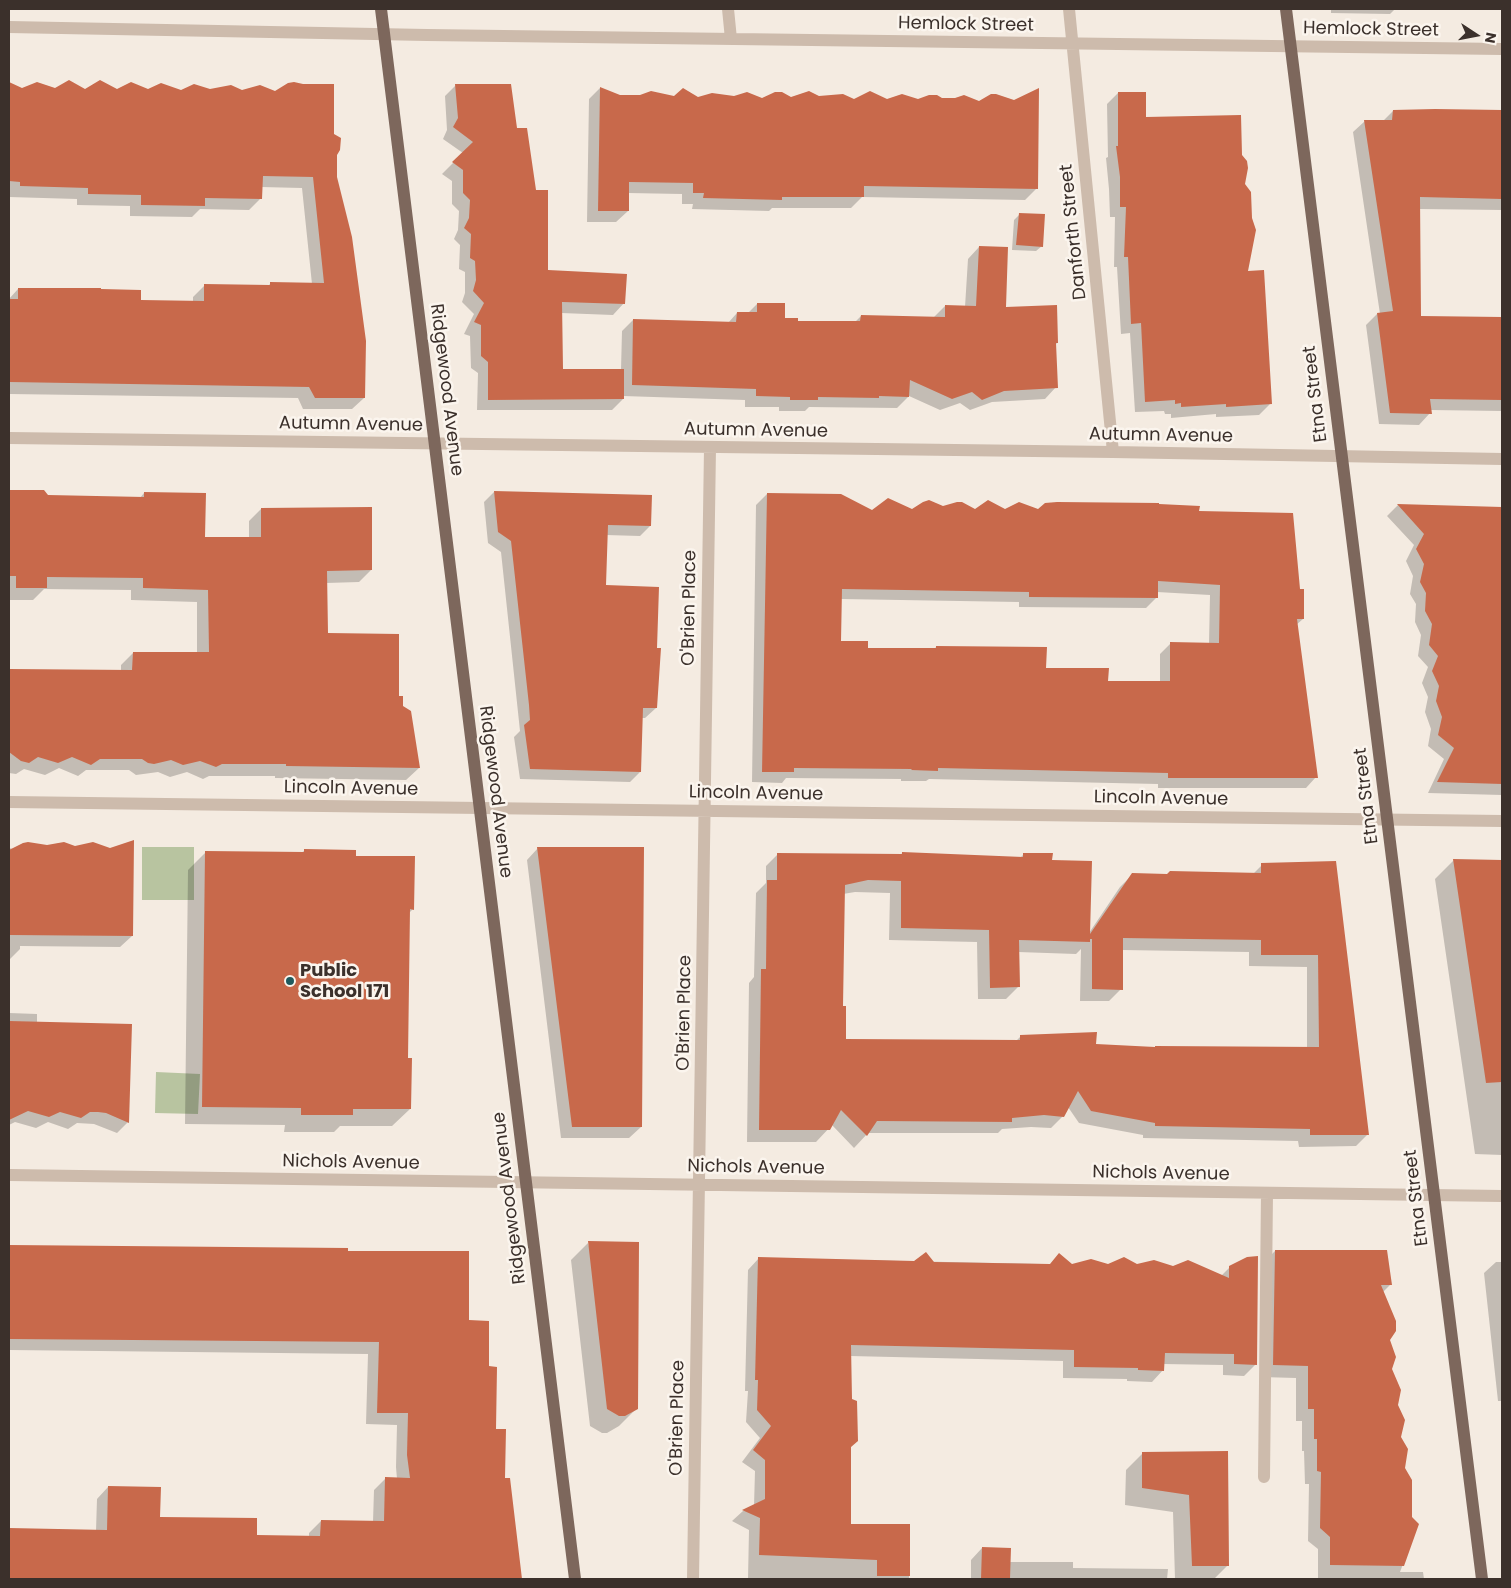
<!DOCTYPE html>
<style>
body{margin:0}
#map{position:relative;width:1511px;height:1588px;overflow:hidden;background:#f4ebe1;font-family:Poppins,sans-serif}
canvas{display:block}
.frame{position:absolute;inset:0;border:10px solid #3b302b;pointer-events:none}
.north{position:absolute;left:1451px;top:10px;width:50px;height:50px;-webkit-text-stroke:4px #fbf5ee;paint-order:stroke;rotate:101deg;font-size:14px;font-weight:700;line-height:20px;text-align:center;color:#3b302b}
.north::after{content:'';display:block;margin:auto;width:18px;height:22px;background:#3b302b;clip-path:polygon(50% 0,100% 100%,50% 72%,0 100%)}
</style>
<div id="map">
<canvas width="1511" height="1588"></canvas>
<div class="frame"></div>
<div class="north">N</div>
</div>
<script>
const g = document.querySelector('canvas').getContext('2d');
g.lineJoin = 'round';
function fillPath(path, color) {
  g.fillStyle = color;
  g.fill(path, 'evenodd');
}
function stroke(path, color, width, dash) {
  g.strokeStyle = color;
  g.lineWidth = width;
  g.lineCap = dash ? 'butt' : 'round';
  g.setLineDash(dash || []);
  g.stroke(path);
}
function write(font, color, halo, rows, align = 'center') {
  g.font = font + ' Poppins,sans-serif';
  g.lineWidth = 5;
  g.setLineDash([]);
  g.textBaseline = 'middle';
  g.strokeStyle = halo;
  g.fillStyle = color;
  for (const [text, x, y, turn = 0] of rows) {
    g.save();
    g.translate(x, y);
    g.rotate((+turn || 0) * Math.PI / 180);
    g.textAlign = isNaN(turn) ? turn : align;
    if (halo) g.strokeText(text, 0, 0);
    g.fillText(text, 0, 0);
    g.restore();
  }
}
const green = new Path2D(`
 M142,847h52v53h-52z
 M156,1072l44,2 -2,40 -43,-1z`);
const shadow = new Path2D(`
 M1331,9h64l-5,5 -59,-1z
 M9,83l13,7 159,1 152,44 3,20 -1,22 29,221 -12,11h-49l-5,-11 -289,-4v-95l9,-10 121,12 54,1v-5l12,-12 63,1 2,-2h42l-10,-96 -41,-1v11l-12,12 -49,-1 -8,8 -62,-1v-10l-53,-1v-6l-68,-2z
 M456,85l60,44 30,143 78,31 -11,12 -52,-2 1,57h59l1,-39 11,-11 95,3 9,-10h11l9,-9 27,15 13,3h58l6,-6 72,2 12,-12 20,1 3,-48 11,-12 25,62 53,34 -2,2 1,42 -11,12 -53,3 -22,8 -10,-7 -20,7 -31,-14 -12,12 -88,-1 -4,4h-26v-4h-34v-7l-122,-4v3l-11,11h-135l1,-37 -7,-5 -1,-32 -6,-2 10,-20 -12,-12 3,-9v-21l-6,-3 1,-24 -6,-6 4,-9 1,-19 -7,-7v-23l-10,-7 21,-21 -20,-14 4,-9 -2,-34z
 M600,88l20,8 78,2 339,90 -12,12 -163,-3 -11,11h-79l-3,3 -77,-2 1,-5h-11v-10l-54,-1v18l-12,11h-29l2,-123z
 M1118,93l27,25 98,67 4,87 23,132 -11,11 -43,2v-3l-45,4v-4h-6l-1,-3 -29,1 -5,-79 -9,1 -4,-67h-3l1,-50h-5l-1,-28 -3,-31 2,-1 -1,-53z
 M1436,110l66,1v99l-83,-1v108l83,1v93l-72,-1v3l-11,12 -40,-1 -13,-99 11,-11h3l-27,-182 12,-11h18l10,-10z
 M1019,215l23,31 -6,5 -24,-1 2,-30z
 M9,491l34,1 4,4 93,2 4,-5 60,45h45v-17l12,-12 110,61 -12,12 -33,1 1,52 71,63 21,70 -13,12 -131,-2v-2h-66l-6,3 -16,-7 -17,5 -12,-5 -22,3 -7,-5h-43l-8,6 -19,-8 -14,7 -21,-6 -8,5 -7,-1v-103l112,1v-6l12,-12 64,1v-52l-66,-2v-10l-87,-1 -11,11h-24z
 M494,492l156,34 -10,10 -34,-1 -1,51 51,122 -11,10h-3l-2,54 -10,10 -110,-3 -6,-42 6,-6 -19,-179 -13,-9 -4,-41z
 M767,494l105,17 71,-3 32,3 223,1 105,107 -7,6 20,152 -10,11h-148v-4l-229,-5 -3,2h-25v-2l-115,-1 -4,5 -30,-1 4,-277zM1157,592l53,3 -1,49 -38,-1 -11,11v28h-53l-171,-35 -2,3 -67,-1 -27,-7 1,-43 178,3v5l127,1 11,-11z
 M1398,505l104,3v287l-74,-2 16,-34 -16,-13 3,-17 -6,-17 3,-15 -6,-14 6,-16 -10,-11 3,-21 -6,-13 1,-18 -6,-10 3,-18 -7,-15 8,-16 -27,-29z
 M59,843h4l69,93 -12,11 -100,-1v3l-11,11v-112l4,1 34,-2z
 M538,848l103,279 -12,11h-68l-34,-278z
 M304,851l50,6 59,52 -5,5 -1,145 3,50 -18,17h-52l-6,6h-50l1,-7 -100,-1 3,-254 18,-18 95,1z
 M902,853l118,5 4,-4 27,7 38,72 31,-46 13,-13h120l9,-9 73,-3 33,272 -12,12 -57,1 -1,-6 -155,-3v-3l-64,-12 -11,-16 -5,9 -12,12 -20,-1 -29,2 -4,4h-130l-14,15 -22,-23 -16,17h-69l2,-159 5,-6 2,-84 10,-10v-17l12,-12 123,1zM855,892l35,1 -1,47 88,2 1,57h28l12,-12v-35l58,2 5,-5 -1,52h29l12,-12 1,-39 127,2v14l58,1v81l-152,-1 -1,1 -59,-3 -74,-9 -5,5 -171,-1 -3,-33 1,-113z
 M1454,860l48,1v294l-27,-1 -40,-275z
 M9,1013l28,1v8l91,100 -11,11 -23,-9 -17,-1 -9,6 -20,-7 -12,6 -21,-6 -6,3z
 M588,1243l49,165 -18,18 -12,7h-5l-12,-7 -19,-166z
 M9,1246l338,3v3l121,70 19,45 8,63 9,49h5l11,100h-511v-50l87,2 1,-32 11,-12 51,31 97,18 53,1v-4l12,-12 52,1 1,-32 12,-12 11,1 -1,-12 1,-42 -31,-1 2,-70 -359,-4z
 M1275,1251l116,33 -8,8 6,48 2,29 20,148 7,7 -18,48h23l1,7h-106v-30l-10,-8 1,-57h-4l-1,-33h-2v-30h-6v-43l-35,-1 1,-113z
 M759,1258l378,8 37,1 47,9 9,-9 26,97 -12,12 -21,-1v-10l-60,-1v6l-11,12 -25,-1v-2l-64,-1v-17l-213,-5 -1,169 60,1v53h-161l1,-49 -17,-9 11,-10 11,-5 1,-35 -13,-9 18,-24 -14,-16 2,-31h-3l3,-121z
 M1496,1262h6v139h-4l-14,-128z
 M1227,1452l1,113 -14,14h-39l-2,-67 -48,-7 1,-35 17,-17z
 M982,1548l28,14h63v6l95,1 -1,10h-196v-19z`);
const building = new Path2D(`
 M69,80l16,9 15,-9 17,9 14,-7 17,7 13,-6 20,7 13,-6 16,5 21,-4 11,5 18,-5 15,6 13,-8 6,-1 9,2h31v50l7,4 -1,12 -3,5v22l15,60 14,104 -1,57h-50l-6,-11 -300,-5v-83h9v-11h83v1l40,1v10l63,1v-17l66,1v-3l54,1 -11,-106 -50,-1 -1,23 -57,-1v8l-64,-1v-10l-53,-1v-6l-68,-2v-4l-11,-1v-99l13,6 15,-6 18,6z
 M455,84h56l6,44h10l9,62h12v80l79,4 -2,30 -63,-2 1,67h61v30l-136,1v-38l-7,-6v-31l-7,-3 10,-19 -11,-12 3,-11 -1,-19 -5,-3 1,-24 -7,-6 5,-10 1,-18 -7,-7v-23l-11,-8 21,-20 -20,-15 5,-9z
 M600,87l20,8h20l11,-4 23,5 9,-8 15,9 14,-4 22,3 13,-4 15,6 13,-6h7l9,5 18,-6 10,5 24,-2 11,5 16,-8 17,8 15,-5 16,5 11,-4h8l5,3h13l9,-3 15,6 12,-7h5l18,6 25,-12 -1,101 -174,-3v11h-82v3l-79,-2 1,-5h-11v-10l-64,-1v29h-31z
 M1118,92h28v25l95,-2 1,40 5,6 1,7 -3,16 6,8 1,26 4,12 -8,41 16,-1 8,134 -46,3v-3l-45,3v-4l-6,1v-4l-30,2 -4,-79 -10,1 -3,-67h-4l2,-50h-6v-30l-4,-31h2z
 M1435,109l67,1v89l-82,-2 1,119 81,1v83l-72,-1 2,15 -42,-1 -13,-100 16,-2 -29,-191h28l1,-10z
 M1019,213l26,1 -2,33 -27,-2z
 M979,246l29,1 -2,60 51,-2 1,38h-2l2,45 -54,3 -22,9 -10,-8 -20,7 -42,-19 -1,17 -30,-1v2l-61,-1v3h-28v-3l-34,-1v-7l-124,-4 1,-66 103,3 1,-10h20v-9h28v15h13v3h62l1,-6 84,2v-12l31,1z
 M9,490h35l4,5 96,2v-5l62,1 -1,44h56v-29l111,-1v63l-45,1 1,62 71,1v62h4v10l8,5 9,57 -134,-2v-2h-64l-6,3 -16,-6 -17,4 -12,-5 -17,4 -6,-1 -6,-4h-42l-9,6 -19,-8 -14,6 -20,-6 -9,6 -8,-2 -12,-9v-83l123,1 1,-18h76l-1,-62 -65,-2v-10l-96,-1v11h-31v-12h-7z
 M494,491l158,4 -1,31 -43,-1 -2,60 53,2 -2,61h4l-4,60h-14l-2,64 -111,-3 -6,-44 6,-5 -1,-15 -18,-164 -13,-9z
 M767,493l74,1 31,16 16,-12 24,11 11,-7 6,-2 14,6 14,-4h5l13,7 13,-9 17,9 14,-7 19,7 7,-6 12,-1 102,1v1l41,2 -1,5 94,2 7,76h4v30h-7l21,159h-150v-5l-230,-5v3l-27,-1 1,-1 -118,-1v4h-32zM1158,581l62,4 -1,58 -49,-1v39h-62l1,-13h-63l1,-21 -111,-1v2h-68v-7h-27l1,-52 187,3v5l129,1z
 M1397,504l105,3v277l-65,-2 17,-34 -16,-13 4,-18 -6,-16 3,-15 -7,-15 6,-15 -9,-11 3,-21 -7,-13 1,-18 -6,-11 4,-18 -8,-15 8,-15z
 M134,840l-1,96 -124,-1v-85l14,-7 5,-1 19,3 17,-3 11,4 18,-4 17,6z
 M537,847h107l-2,280h-70z
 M304,849l52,1v6h59l-1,54 -4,-1 -2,149h4l-1,51h-58v6h-52v-7l-99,-1 3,-256 99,1z
 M902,852l121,5v-4h30l-1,7 40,1 -2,73 42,-61 35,1 3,-3 91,2v-10l75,-2 33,274h-59v-6l-155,-3v-3l-64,-12 -13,-20 -14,26 -20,-2 -32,3v4l-135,-1 -10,15 -26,-26 -11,20h-71l2,-161h5l1,-89h10v-27l125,1zM868,880l33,1v47l88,2 1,58 30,-1 -1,-47 71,2v-3h2v50l31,1v-52l138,2v15h57l1,92 -164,-1v1l-59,-3 1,-12 -77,3v5l-174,-1v-33h-3l2,-121z
 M1453,859l49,1v222l-16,1z
 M9,1021l123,3 -3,99 -23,-10 -8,-1h-8l-9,6 -21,-6 -11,5 -21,-6 -19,9z
 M588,1241l51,1 -1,167 -13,7h-6l-12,-7z
 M9,1245l339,3v3h121v69l20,1v45l8,1 -1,62h10l-1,49h5l12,101h-513v-51l98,2 1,-44 53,1 -1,30 97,1v17l63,1 1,-16 63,1 1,-44 25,1 -3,-23 1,-42h-31l2,-71 -370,-3z
 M1275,1250h112l5,35h-11l15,36v10l-6,9 6,17 -4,12 9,21 -3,15 7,15 -4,17 7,12 -3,19 7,12v37l7,7 -15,42 -74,-1v-28l-10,-9 1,-56 -4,-1v-32h-3v-30h-6v-43l-35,-1z
 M926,1252l8,10 116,2 9,-11 13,11 19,-5 17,5 16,-7 13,7 17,-4 19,6 15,-6 41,18v-12l18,-9 11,-1 -1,109 -23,-1v-10l-69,-1 -1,18 -26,-1v-2l-64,-1v-17l-223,-5 1,54 5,2 1,40 -7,6v77h59v52h-33v-16l-118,-5 1,-37 -18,-8 23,-11v-39l-12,-10 18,-24 -14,-16 1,-30h-3l3,-123 156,4z
 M1228,1451l1,115h-37l-3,-71 -47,-7v-36z
 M982,1547l29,1 -1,31h-29z`);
const minor = new Path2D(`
 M728,9l3,30
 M1069,9l44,443
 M9,27l418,8 1075,14
 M9,438l1104,14 389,7
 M9,802l1493,19
 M9,1175l1493,21
 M1264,1477l3,-284
 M693,1579l17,-1131`);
const major = new Path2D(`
 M381,9l194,1570
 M1286,9l196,1570`);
const markers = [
 [290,981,5,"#1f5a5e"]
];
const streetNames = [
 ["Hemlock Street",966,25,1],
 ["Hemlock Street",1371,30,1],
 ["Danforth Street",1074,232,-96],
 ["Ridgewood Avenue",446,390,83],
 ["Etna Street",1316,394,-97],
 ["Autumn Avenue",351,425,1],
 ["Autumn Avenue",756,431,1],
 ["Autumn Avenue",1161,436,1],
 ["O'Brien Place",690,608,-89],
 ["Lincoln Avenue",351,789,1],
 ["Ridgewood Avenue",495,792,83],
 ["Lincoln Avenue",756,794,1],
 ["Etna Street",1367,796,-97],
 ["Lincoln Avenue",1161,799,1],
 ["O'Brien Place",685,1013,-89],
 ["Nichols Avenue",351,1163,1],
 ["Nichols Avenue",756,1168,1],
 ["Nichols Avenue",1161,1174,1],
 ["Ridgewood Avenue",510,1198,-97],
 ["Etna Street",1417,1198,-97],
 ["O'Brien Place",678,1418,-89]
];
const poiNames = [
 ["Public",300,971],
 ["School 171",300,992]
];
fillPath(green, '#b8c4a0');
fillPath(shadow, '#0003');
fillPath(building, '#c8694b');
stroke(minor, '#cdbbac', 12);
stroke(major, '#7d675c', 12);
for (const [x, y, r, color] of markers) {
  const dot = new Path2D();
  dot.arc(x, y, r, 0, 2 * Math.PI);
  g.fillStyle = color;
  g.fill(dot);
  stroke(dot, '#fbf5ee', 2);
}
write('18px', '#3b302b', '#fbf5ee', streetNames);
write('bold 18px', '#3b302b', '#fbf5ee', poiNames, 'left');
</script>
